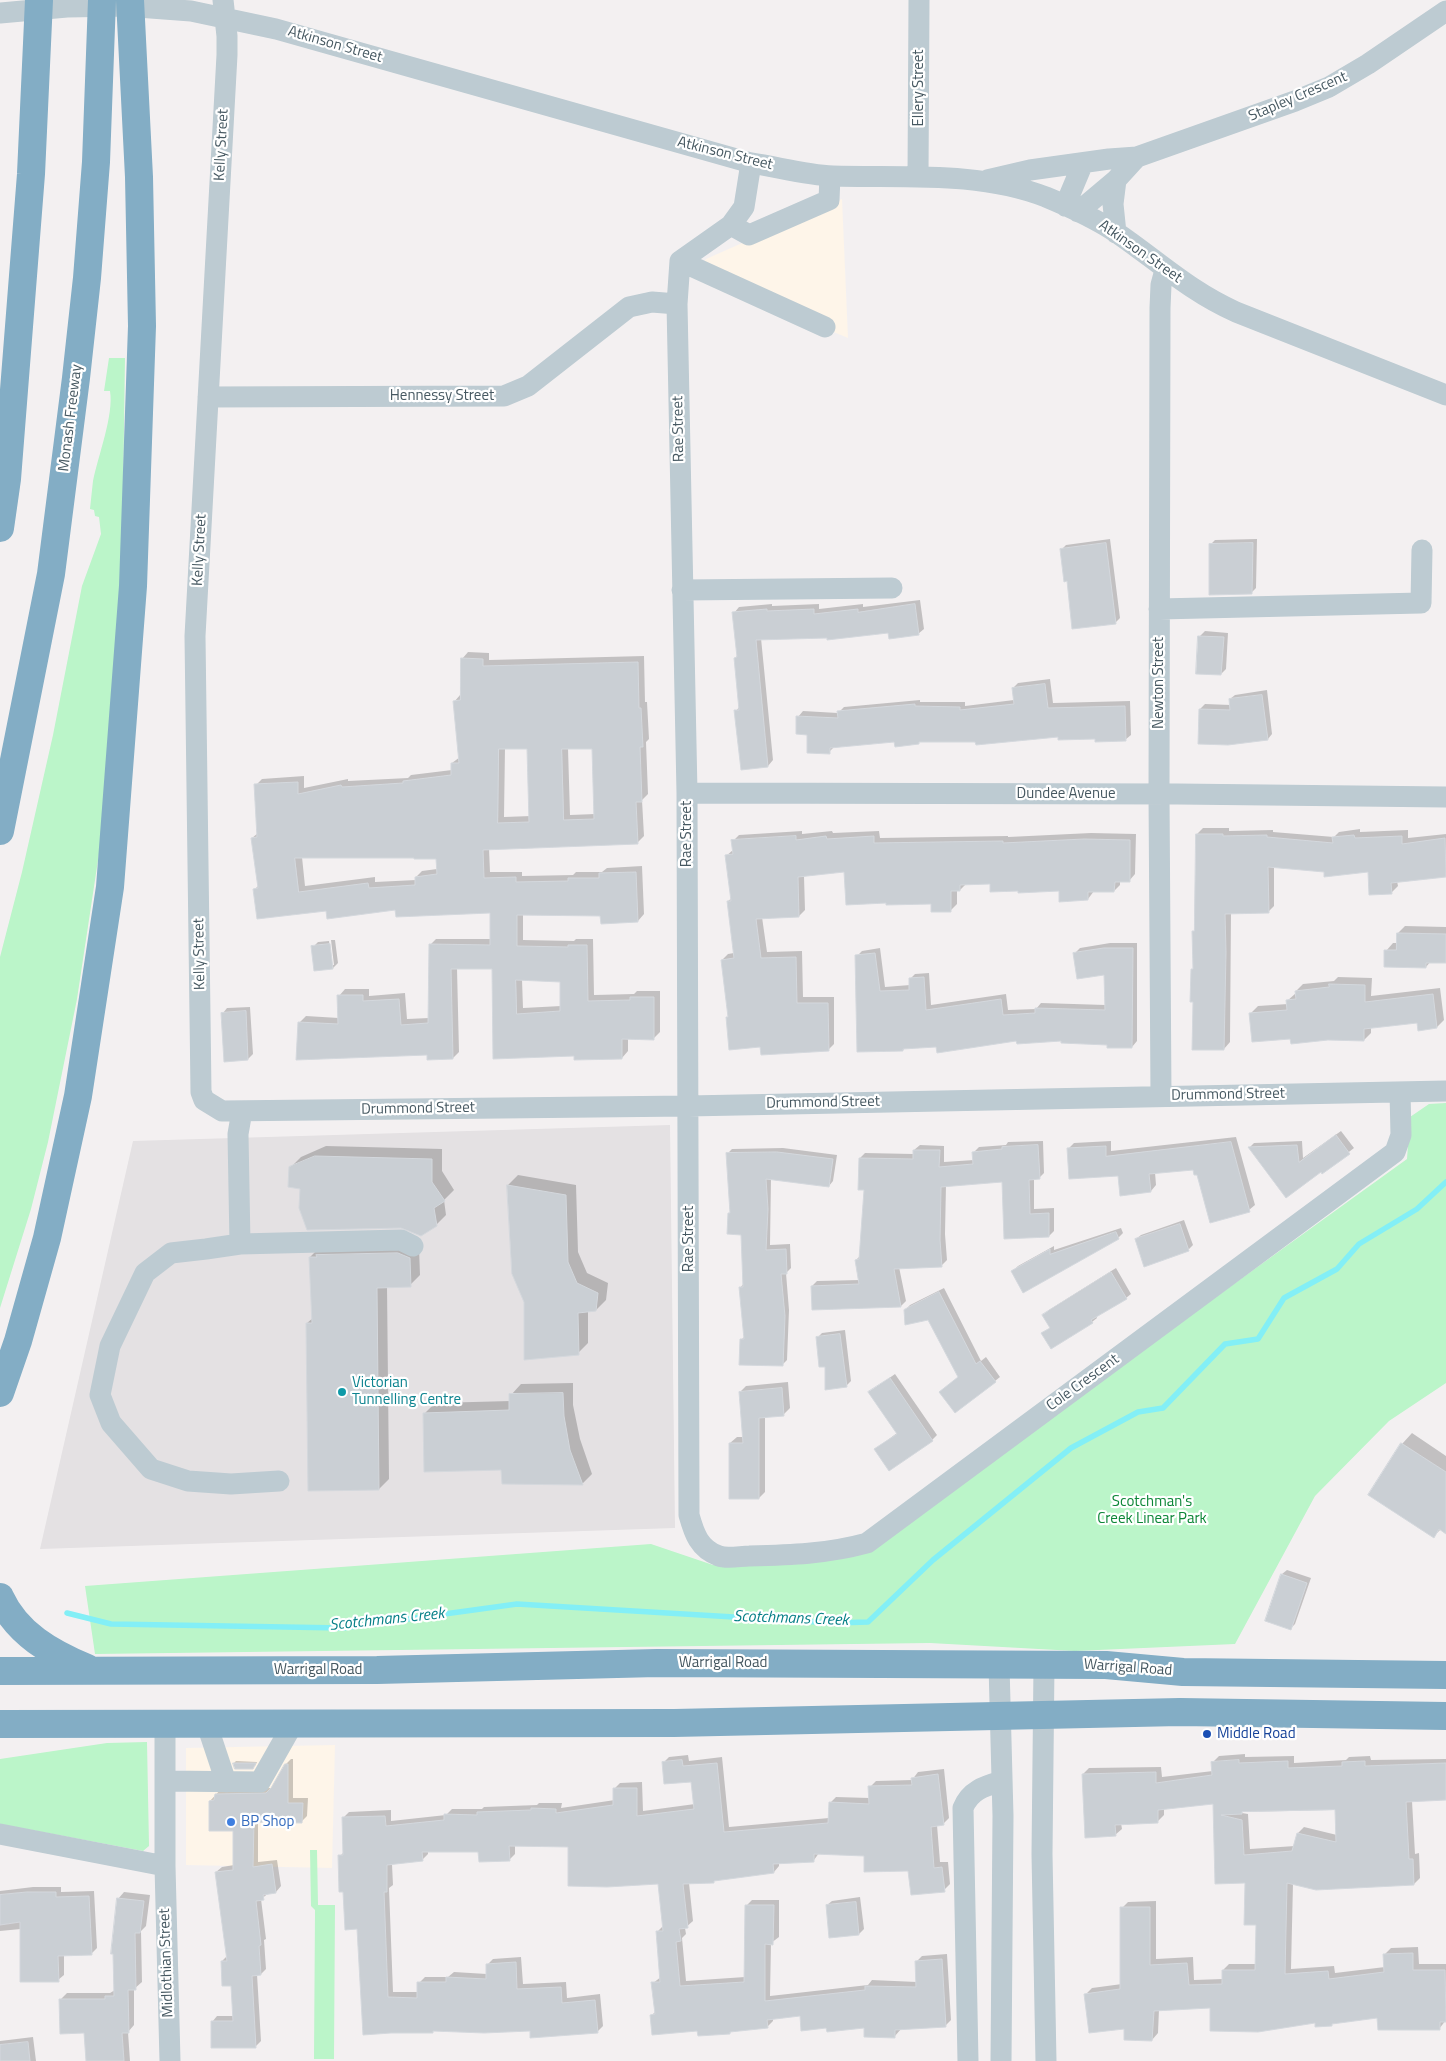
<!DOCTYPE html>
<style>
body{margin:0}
canvas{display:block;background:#f3f0f1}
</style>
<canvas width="1446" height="2061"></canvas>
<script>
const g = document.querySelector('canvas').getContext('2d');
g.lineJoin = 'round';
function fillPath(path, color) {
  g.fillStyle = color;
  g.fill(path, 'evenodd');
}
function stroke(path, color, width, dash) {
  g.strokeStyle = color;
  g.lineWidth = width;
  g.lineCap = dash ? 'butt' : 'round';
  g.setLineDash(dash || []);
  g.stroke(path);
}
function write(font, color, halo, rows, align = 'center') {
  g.font = font + ' "Titillium Web",sans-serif';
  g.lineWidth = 4.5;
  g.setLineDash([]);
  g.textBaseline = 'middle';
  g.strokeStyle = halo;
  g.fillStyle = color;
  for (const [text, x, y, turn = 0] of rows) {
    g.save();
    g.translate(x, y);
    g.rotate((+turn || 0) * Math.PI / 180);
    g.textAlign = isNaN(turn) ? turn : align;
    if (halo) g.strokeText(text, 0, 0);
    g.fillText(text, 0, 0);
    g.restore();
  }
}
const commercial = new Path2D(`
 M842,199l6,139 -153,-64 11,-15z
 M335,1745l-3,123 -146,-3v-117z`);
const education = new Path2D(`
 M670,1125l5,403 -635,21 93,-408z`);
const green = new Path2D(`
 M109,358h16l-3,210 -22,279 -23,152 -29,143 -17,67 -31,99v-351l22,-85 31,-137 29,-149 19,-52 -2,-17 -4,-1 -1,-6 -4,-1c1,-10 2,-19 3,-28 5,-25 21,-66 17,-90h-6z
 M1446,1103v280l-57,38 -74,75 -80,148 -160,7 -145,-8 -835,11 -10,-68 566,-42 62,21 144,-9 550,-397 3,-42 19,-13z
 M147,1742l2,104 -6,5 -143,-27v-65l107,-16z
 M310,1850h7l1,55h17l-1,154h-20l1,-149 -4,-4z`);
const shadow = new Path2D(`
 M1110,539l10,79 -5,5 -54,-73 5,-5z
 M1257,539l-1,49 -5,5 -41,-48 5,-5z
 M920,600l4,29 -6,5 -29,-3 -61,5 -67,2 12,122 -5,6 -25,2 -7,-57 4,-5 -5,-48 3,-3 -4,-42 5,-6 33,-3v2l47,-2v5l44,-5v3z
 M1205,631l23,2 -2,36 -5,5 -21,-38z
 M468,652l21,1v7l155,-4 1,46h2l2,37 -3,3 2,52 -6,6 2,36 -7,7 -148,5 1,24h32v4l51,-1 3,-3h26l5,-4 35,-2 2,48 -6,7 -36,-6 -79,-1v26l51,1 2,-2h17l1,56 40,-1 3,-3h23v41l-6,6h-26v13l-6,7 -47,-4 -81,4v-90h-37l2,84 -6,6 -154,-35 7,-7 33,2v-22l6,-7h24v7l36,-3 2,26 22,-1 1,-73 6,-6h55v-28l-95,-2 -69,1 -72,-21 3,-3 -6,-48 6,-5 -2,-48 6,-6 42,-3v12l44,-9v2l60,-3 3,-3 41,-5v-7l8,-6 -6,-55 6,-7 2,-36zM593,747l2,67 -25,1 -2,-67zM505,748h24l2,68 -27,1zM302,857l135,1v11l-15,2 -6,6v3l-41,2v-5l-70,9zM522,979l39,2v25l-38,2z
 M1050,679l3,24 77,-2 1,34 -6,5 -66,-5 -83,6h-56l-2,2 -23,-2 -60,5 -6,6 -21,-19 -10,-16 5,-6 35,2 6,-6 76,-7v2h45v4l49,-6 -1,-12 5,-5z
 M1267,690l5,44 -4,5 -68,-30 5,-5 26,1 -1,-6 5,-4z
 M1203,828h26v3l44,-1v2l61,5 5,-5 21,-3v3l48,-2v8l38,-4v42l-49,5 1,5 -7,7 -22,-22 -95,-5v40l-6,6 -37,1 -1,129 -6,7 -30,-81 -1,-36 3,-3 1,-95z
 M802,831v3l30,-3 1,2 46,-2 1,7 128,-2v1l83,-4 45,1 -1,40 -6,7h-9v4l-6,6h-20l-6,8 -28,-9h-41l-28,-7 -25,1 -6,6h-3v14l-7,7 -105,-40 -41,5 1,34 -6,6 -37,1 5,35 35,-1 1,46h31v47l-6,6 -67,-4 -32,-30 -7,-56 6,-6 6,-1 -6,-52 4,-3 -6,-42 7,-6v-9l6,-6z
 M1405,926l41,1v35l-15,-1 -5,6 -40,-16 7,-8h5v-10z
 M331,940h4l3,23 -5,5 -20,-21 5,-5 11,-1 3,24h2z
 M1110,943h27v98l-5,6 -69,-7 -45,-1 -80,13 -1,-7 -31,2 -3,3 -46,-94 5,-5 18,-3 5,39 25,-2v-6l5,-5 14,-1 2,32 75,-11 2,16 28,-1 5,-6 65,2 -1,-31 -30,-21 5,-5z
 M1338,977l34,1 -1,18 69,-8 4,32 -7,7 -19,-5 -47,5v6l-7,7 -73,-2 -40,-25 7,-7 30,-2 -1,-3 9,-8v-2l7,-7 31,-3z
 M250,1007l3,47 -5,5 -25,-46 4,-5z
 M1341,1131l13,17 -31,24 -73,-25 4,-4 48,-2 1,17z
 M1236,1137l19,68 -6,5 -52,-36 -3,-6 -39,4 1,13 -5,6 -83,-42 6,-6 37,-2v10z
 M1043,1141l1,32 -5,5 -5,1v30l20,-1v23l-5,5 -44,1 -1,-56 -58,4 -1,49 2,26 -5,5 -43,2 7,34 -5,5 -89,-20 5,-5 43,-1 -4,-20 4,-4 6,-67 -6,-31 5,-5 49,1v-4l6,-5 24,1v16l30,-2v-8l5,-5 27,-2 2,-3z
 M326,1146l116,3v22l12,19 -10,10 2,15 -10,10 -135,-37 -11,-20 11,-11z
 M783,1148l54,7 -4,26 -4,5 -58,-8 -1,67 20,-1 1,24 -5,5 3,37 -2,50 -5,5 -41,-25 4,-4 -5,-48 4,-5 -2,-50 -13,-20 2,-1 -4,-58 5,-5z
 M518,1175l58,10 2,67 9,21 21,10 -2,17 -10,10 -8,1v32l-10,10 -53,-51 -12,-28 -5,-89z
 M1184,1220l9,25 -5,5 -52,-11 5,-4z
 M1121,1228l2,5 -5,5 -105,33 5,-5 36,-20v4z
 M320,1247l99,1 1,27 -10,10 -23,1 2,193 -10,10 -72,-166 6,-5 -3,-61z
 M1116,1268l15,26 -5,4 -30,17 1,3 -5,4 -49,12 8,-7 -7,-12 5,-5z
 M944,1288l37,73 5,-4 14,20 -5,4 -54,11 18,-15 -30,-59 -24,-8 5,-5z
 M845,1330l6,51 -5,5 -29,-48 5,-5z
 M895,1374l42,61 -5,5 -56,9 21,-16 -22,-45z
 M788,1382l2,26 -6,6 -19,2v76l-6,6 -29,-55 7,-6h7l-4,-45 6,-6z
 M573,1383v22l7,34 12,35 -10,10 -80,-15 -77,-56 10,-10 76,-2v-6l10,-11z
 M1412,1433l34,23v76l-5,-3 -7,7 -32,-92z
 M1287,1570l24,8 -16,46 -5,5 -8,-55z
 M1245,1754v3l49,-1v7l52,-3 3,-3 21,-1 1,4 75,-1v40l-34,2 3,53 4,-1 1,25 -6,6 -121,-1 -2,86 43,-3 1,7 50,-6v-13l6,-6 27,-1 1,17h27v56l-7,9 -60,-12 -45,5 -3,3 -119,-18 -53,2 -1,24 -6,7 -27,-12 -39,-34 6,-6 30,-4v-76l6,-6 28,-1v58l37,-2 1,23 29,-1v-9l6,-6h27l1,-40 -11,-43 -30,2 -2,-81 -50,6v7l-6,6 -37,2 1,6 -7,6 -32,-61 6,-6 72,-1 1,10 51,-6v-9l6,-6zM1336,1808l1,27 -33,-8 -6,6 -3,13 -45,3 -2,-35 -6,-1 1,-2z
 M688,1755l1,6 33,-4 7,70 100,-9 1,-15 6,-6 34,1v-11l6,-6 36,-1 6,-8 26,-3 5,49 -6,6 -6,1 3,37h8l2,22 -6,6 -35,-21 -44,-15 -46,-1 -5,7 -35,2v4l-5,6 -58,7 -3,3 -24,1 4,38 -8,7 1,6 -4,4 4,43 59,-4 1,-71 6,-6h27v37l-8,6 -1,53 98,-11 4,-5 45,2 -1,-20 6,-6 25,-2 4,66 -6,6 -44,3 -6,7 -30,-10h-38l-26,-11 -28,3v3l-6,6 -36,4 -1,2 -31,-3 -47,-15 4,-4 -3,-28 8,-6 -4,-45 7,-7 -5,-42 -90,-37 -54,-1v9l-6,6 -29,-9 -52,-1v4l-6,6 -30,4 1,21 -4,3 4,104h26v-9l6,-6h23l6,-5 33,2v-9l6,-6 28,-2 2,27 43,-2 1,16 33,-4 3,32 -6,6 -66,-3 -140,3 -32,-104 -15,-37 -4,-35 5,-5 -2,-33 6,-6 42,-2v11l55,-6 6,-6h30l2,-2 53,-2 2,-2h23l-1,5 54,-8 -1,-11 6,-6 22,-1 1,29 52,-7 -3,-24 -29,-17 6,-6z
 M291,1759h2v39h15l-1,18 -5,5h-44v41l19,-2 4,26 -5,6 -7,1 -8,6 5,40 -2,1 2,29 -5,5h-4l4,67 -5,5 -44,-24 5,-6h17l-2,-32 -10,-23 5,-5 -11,-84 6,-5 12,-2v-35l-24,-29 11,-12 51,-1 14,-24z
 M236,1761l21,1 -2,4 -21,-3z
 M33,1887h28v5l33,-1 3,57 -6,6 -27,1v20l-6,5 -37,-51 -21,2v-40z
 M124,1892l26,3 -4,31 -5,5 1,51 -8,7v36l-6,7 2,29h-43l-1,-29 -26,-32 7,-7h43l5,-3 3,-91z
 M860,1897l4,32 -5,5 -32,-29 5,-4z
 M33,2037l3,24h-36v-20z`);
const stream = new Path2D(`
 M67,1613l44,11 232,4 174,-24 317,19 34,-1 65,-62 138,-112 67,-36 25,-4 62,-64 33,-5 26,-41 53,-29 22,-25 58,-35 29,-27`);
const building = new Path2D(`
 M1106,543l10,81 -44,5 -5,-48 -3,1 -4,-33z
 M1253,543l-1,51 -43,1v-51z
 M915,604l4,31 -30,4 -1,-6 -61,7v-2l-71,2 12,127 -27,3 -7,-60h5l-5,-52 3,-1 -5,-45 35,-3v2l47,-2v5l44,-5v3z
 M1198,636l26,1 -3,38 -25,-1z
 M461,658l22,1v7l155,-4 1,46h2l2,39h-3l2,55h-6l2,42 -155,6 1,28 32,-1v5l52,-1v-3h31v-5l37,-1 2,50 -37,2 -1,-8 -83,-1v31l51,1v-2h19l1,56 42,-1v-3h24v43l-32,-1v20l-48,1v-4l-81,3 -1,-90h-41l2,90 -26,1v-5l-131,5 2,-38 40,2 -1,-29h26v6l36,-2 2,26 27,-2 1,-79 61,1v-32l-94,4 -1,-7 -68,9 -1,-8 -69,8 -4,-30 5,-1 -7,-50 6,-1 -3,-53 44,-2v12l43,-9 1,2 61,-4v-2l48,-6v-12h8l-6,-62 7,-1zM499,749h28l2,73 -31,1zM562,749h30l2,70 -30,1zM295,858h119v1h22l1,15 -22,3v8l-46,3 -1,-5 -69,9zM516,980l44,2v29l-43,3z
 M1045,684l3,24 77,-2 1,35 -31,1v-3l-37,1v-3l-82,8 -1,-3h-56v2l-24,3 -1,-5 -64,6v6l-23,-1v-18l-11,-1v-18l42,2 -1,-7 78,-7v2l45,1v3l54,-6 -2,-16z
 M1262,695l6,45 -40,5 -30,-1 1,-35 31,1 -1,-11z
 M1196,834h27v2l44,-1v2l66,6 -1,-6 22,-2 1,3 47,-2v8l43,-6 1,39 -55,6 1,11 -23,1 -1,-23 -44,5v-5l-56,-5 1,46 -44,1 1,38 -2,98h-32l1,-48h-3l1,-33h2l-1,-38h2z
 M796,836v4l30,-4 1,3 47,-3v7l129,-2v2l81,-4 46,1v42h-15l-1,10h-26v8l-29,2v-11l-41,2v-2l-28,1v-8l-30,1v6h-9v21h-20v-8l-45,1v-2l-40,2 -2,-33 -46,5 1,40 -43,2 5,39 35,-1 1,46h31l1,48 -68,4 -1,-8 -31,3 -3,-33h2l-7,-57 13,-2 -7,-57h4l-6,-46 8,-1 -2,-14z
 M1397,933l49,1v29h-20v5l-42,-1v-17h12z
 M330,944l3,25 -19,2 -3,-25z
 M1104,948h29l-1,100h-25v-3l-46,-2v-2l-44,3 -1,-3 -79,12 -1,-6 -33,2v2l-46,1 -2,-97 20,-2 5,38 29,-1v-12l15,-1 2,33 75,-11 2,16 32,-2v-5l70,2 -1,-35 -27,4 -4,-26z
 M1329,984l36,1v17l68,-8 4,34 -19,3 -1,-8 -53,6v12l-36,-1 -37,4 -1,-5 -38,3 -3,-29 38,-3 -1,-10 10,-1 -1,-8 34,-4z
 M246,1011l2,49 -24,2 -3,-49z
 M1336,1135l14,19 -28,20 -1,-2 -35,26 -38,-51 49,-2 2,17z
 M1231,1142l19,70 -40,11 -13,-48h-3l-1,-5 -44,4 2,18 -31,4 -2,-20 -49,3 -2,-31 39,-2v10z
 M1038,1145l2,34 -11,1 1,34 19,-1v24l-45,2 -2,-57 -61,5 -1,53 2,27 -48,2 7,38 -89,3 -1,-24 48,-2 -4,-24 4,-1 5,-69h-6l1,-32 54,1v-9h27l-1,17 34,-3 -1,-12 30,-3v-2z
 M777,1152l56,7 -4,28 -63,-8 2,30 -2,41 20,-1 1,25h-6l4,42 -2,50 -44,-1 1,-26h4l-5,-52h4l-2,-52 -14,-1 1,-21h2l-4,-60z
 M315,1156l117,3v23l13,19 -11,7 3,18 -16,10 -20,-8 -94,2 -8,-22 1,-19 -12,-2 1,-20z
 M507,1185l59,10 2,67 9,21 21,10 -2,18 -18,2 1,42 -55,5v-58l-12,-28z
 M1180,1224l9,27 -45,16 -9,-28z
 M1116,1232l3,7 -96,54 -12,-22 39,-22v5z
 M398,1253l12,5 1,29 -34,1 2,202 -71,1 -2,-168h6l-3,-66h8l-1,-2z
 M1111,1272l16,27 -36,21 2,3 -42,26 -10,-16 9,-5 -8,-13z
 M939,1292l37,72 4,-3 16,21 -41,31 -16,-21 19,-15 -30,-57 -23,5 -1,-15z
 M840,1334l7,53 -22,3v-23h-6l-3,-30z
 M890,1378l43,63 -44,30 -15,-22 23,-15 -29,-42z
 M782,1388l2,28 -25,2v81h-30v-56h14l-4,-51z
 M563,1393l1,23 6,34 13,35 -81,-1 -1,-14 -77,2 -1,-59 86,-3v-16z
 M1401,1443l45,29v62l-7,-5 -5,9 -66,-43z
 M1281,1574l26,9 -16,47 -26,-9z
 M682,1760l1,6 34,-3 7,69 104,-9 1,-21 40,2 -1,-18 44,-1 -1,-7 27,-4 6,51 -13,2 3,41 8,-1 3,25 -34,3 -3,-24 -44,1v-16l-50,-2v8l-41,2 1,9 -60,8v2l-31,1 5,44 -9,1 2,12 -5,1 4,44 64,-4 1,-77h29l-1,40 -8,-1v57l100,-11v-4l51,1 -1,-26 27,-2 4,68 -51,3v8l-31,-1v-9l-37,4 -1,-4 -25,3 -1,-15 -33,4 1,8 -38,4v2l-32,2 -1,-5 -45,4 -2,-20 5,-1 -4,-32h9l-4,-51h7l-5,-47 -51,3 -39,-1v-39l-59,-1 1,15 -31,1 -1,-10h-56l1,9 -36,4v27h-3l4,105 29,1v-16h29v-5l40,2v-15l30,-2 1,27 44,-2 1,16 33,-3 3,33 -68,5v-7l-46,2 -51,-2v2h-42l-28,2 -6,-106 -12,1 -2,-38h-4l-1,-37h5l-1,-38 43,-1 1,10 58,-6v-6l33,1v-3l54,-2v-2l25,1v4l57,-8v-17h24v28l57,-7 -3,-27 -27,2 -2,-22z
 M1239,1760v3l49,-2v7l54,-2v-4l23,-1v5l81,-3v37l-40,2 3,57h4l1,26 -98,5 -29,-7 -2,91 43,-3 1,8 55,-7 -1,-18 30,-1v17h32l1,52h-6v8h-62l-1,-12 -45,6v2l-17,1v-4l-57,9 -48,-1v-23l-56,3 -2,30 -28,-1v-11l-35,4 -5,-39 36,-5v-82h30v58l37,-2 2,22 33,-1v-14h33l1,-45h-12l1,-42 -30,1 -2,-80 -55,6v13l-43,2 1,11 -31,2 -3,-64 74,-2v11l56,-8 -1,-13zM1335,1810l1,32 -39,-9 -5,18 -48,4 -2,-35 -21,-5 21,-1v-2z
 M233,1763h23l-3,6h-18z
 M285,1764h3v39h15l-1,20 -48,-1 -1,45 19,-3 4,29 -13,2 1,5 -8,1 5,44 -2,1 2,29 -9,1 4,72h-45v-27h22l-2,-35h-9l-1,-25h6l-12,-89 18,-2v-39h-24v-30l5,-1 1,-6 51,-1 5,-5z
 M27,1892h29v5l33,-1 3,59 -34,1 1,26h-39v-60l-20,3v-30z
 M117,1898l27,3 -4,32h-5l1,57h-8l1,43h-7l2,28h-38l-2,-28 -24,1 -1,-35h46v-3h9l-1,-42h-2z
 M856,1902l3,33 -30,3 -3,-33z
 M28,2042l2,19h-30v-16z`);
const minor = new Path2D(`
 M223,0l4,36v19l-32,581 6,456 3,8 18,11 466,-5 758,-15
 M0,13l67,-6 57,-1 67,5 85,18 475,134c27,4 55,12 82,13 71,2 146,-5 213,21 24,10 49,21 71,36 41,28 72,58 119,79l210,83
 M751,163l-7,44 -13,18 -51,36 -3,43 10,489 2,722c5,18 10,34 30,41 8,3 22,0 30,0 41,-1 78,-2 118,-13l528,-391 6,-17 -1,-43
 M918,177l1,-177
 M987,180l43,-10 79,-11 28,-2 158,-56 34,-14 39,-23 78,-53
 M1116,180l-3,24 3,29
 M1065,206l18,-43
 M1078,212l38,-32 21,-23
 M731,225l18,10 80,-35 1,-24
 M680,261l145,66
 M208,397l296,-1 24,-10 101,-79 23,-5 25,2
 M682,590l210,-2
 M1159,609l262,-6 1,-53
 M687,793l491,1 268,3
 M1161,1096l-2,-302 1,-486 1,-23 4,-15
 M240,1244l-2,-110 4,-23
 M279,1481l-48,3 -43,-3 -37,-12 -40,-46 -11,-28 10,-49 35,-73 26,-20 35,-4 34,-5 161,-4 12,6
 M999,1665l4,151 -2,245
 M1044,1665l-2,189 4,207
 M206,1722l20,60
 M166,1781l94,1 34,-60
 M0,1834l165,32 5,195
 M165,1866v-143
 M968,2061l-5,-253c7,-18 22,-22 39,-27`);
const highway = new Path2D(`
 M0,528l7,-49 24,-305 8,-174
 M0,831l51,-257 25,-196 11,-100 9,-116 6,-162
 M0,1393l18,-52 29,-103 31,-142 32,-209 23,-301 9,-260 -3,-149 -9,-177
 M0,1597c17,37 51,56 87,71
 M0,1671l377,-1 280,-7 449,2 77,7 263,3
 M0,1724l674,-1 506,-11 266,4`);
const markers = [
 [342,1392,5,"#0f9aa8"],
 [1207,1734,5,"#1a4fb4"],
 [231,1822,5,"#3f7fe0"]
];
const streetNames = [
 ["Atkinson Street",335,45,16],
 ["Ellery Street",919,88,-90],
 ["Stapley Crescent",1298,97,-23],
 ["Kelly Street",222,145,-87],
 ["Atkinson Street",725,154,14],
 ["Atkinson Street",1140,252,35],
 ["Hennessy Street",442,396],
 ["Monash Freeway",71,418,-83],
 ["Rae Street",679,429,-91],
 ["Kelly Street",200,550,-87],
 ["Newton Street",1159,683,-90],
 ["Dundee Avenue",1066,794],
 ["Rae Street",687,834,-90],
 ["Kelly Street",200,954,-91],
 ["Drummond Street",1228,1095,-1],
 ["Drummond Street",823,1103,-1],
 ["Drummond Street",418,1109,-1],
 ["Rae Street",689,1239,-90],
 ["Cole Crescent",1083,1383,-36],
 ["Warrigal Road",723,1663],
 ["Warrigal Road",1128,1668,4],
 ["Warrigal Road",318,1670],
 ["Midlothian Street",167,1963,-92]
];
const cultureNames = [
 ["Victorian",352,1383],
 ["Tunnelling Centre",352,1400]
];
const parkNames = [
 ["Scotchman's",1152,1502],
 ["Creek Linear Park",1152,1519]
];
const transitNames = [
 ["Middle Road",1217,1734]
];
const shopNames = [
 ["BP Shop",241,1822]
];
const waterNames = [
 ["Scotchmans Creek",791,1619,2],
 ["Scotchmans Creek",387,1620,-6]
];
fillPath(commercial, '#fef5e9');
fillPath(education, '#e4e1e3');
fillPath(green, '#bbf5c9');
fillPath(shadow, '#0003');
stroke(stream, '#83eff6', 5.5);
fillPath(building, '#cacfd4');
stroke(building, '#d4d8dd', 1);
stroke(minor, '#bdcbd2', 21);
stroke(highway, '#83adc5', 28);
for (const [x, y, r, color] of markers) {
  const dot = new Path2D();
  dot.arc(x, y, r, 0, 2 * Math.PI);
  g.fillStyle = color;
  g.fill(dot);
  stroke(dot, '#fff', 2);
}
write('15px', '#465861', '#fff', streetNames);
write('15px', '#0d838f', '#fff', cultureNames, 'left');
write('15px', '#0c8637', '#fff', parkNames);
write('15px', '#164399', '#fff', transitNames, 'left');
write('15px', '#366cbe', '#fff', shopNames, 'left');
write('italic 16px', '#057f87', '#fff', waterNames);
</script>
